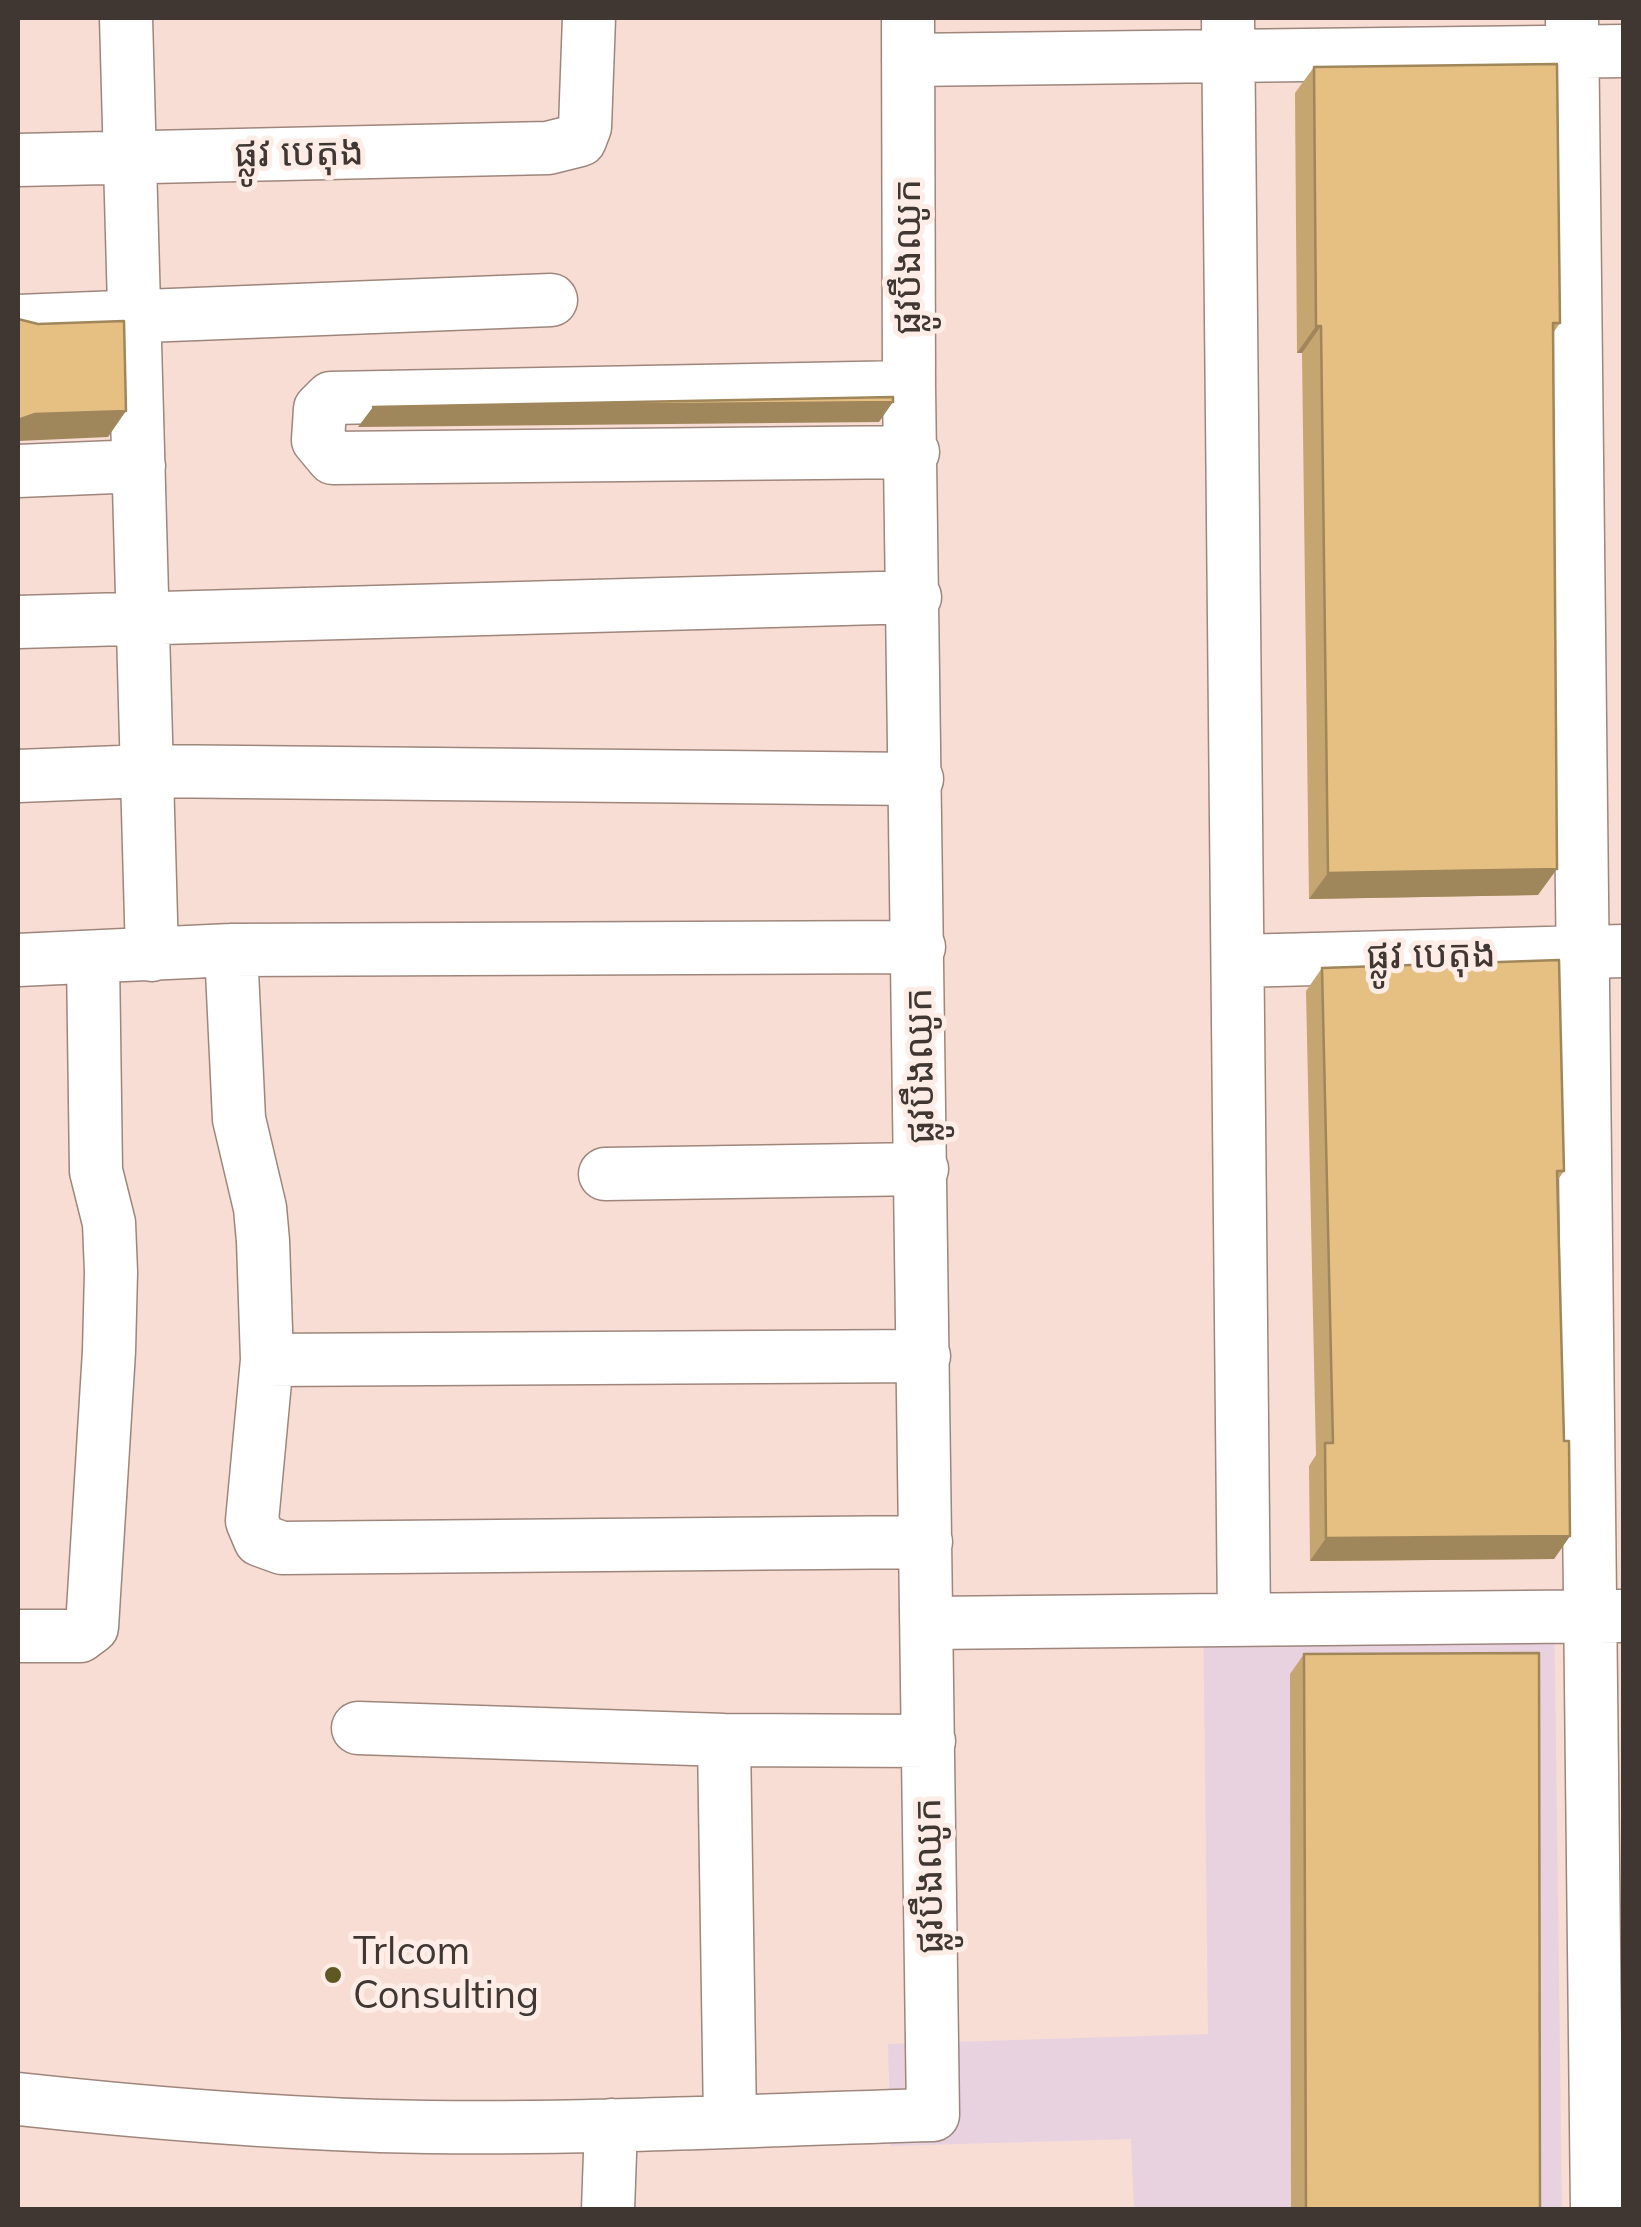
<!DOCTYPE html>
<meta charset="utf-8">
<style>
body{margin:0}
#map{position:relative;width:1641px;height:2227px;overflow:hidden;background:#f7ddd3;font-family:Mulish,sans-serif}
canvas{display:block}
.frame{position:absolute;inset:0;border:20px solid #403632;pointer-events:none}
</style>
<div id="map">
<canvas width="1641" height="2227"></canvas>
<div class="frame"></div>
</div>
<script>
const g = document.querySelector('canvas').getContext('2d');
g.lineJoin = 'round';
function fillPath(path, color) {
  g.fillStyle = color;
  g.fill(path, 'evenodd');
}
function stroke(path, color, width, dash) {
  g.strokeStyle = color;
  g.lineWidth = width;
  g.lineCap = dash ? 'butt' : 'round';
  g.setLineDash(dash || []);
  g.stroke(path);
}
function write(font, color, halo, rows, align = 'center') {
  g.font = font + ' Mulish,"Noto Sans Khmer",sans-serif';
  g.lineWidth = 10;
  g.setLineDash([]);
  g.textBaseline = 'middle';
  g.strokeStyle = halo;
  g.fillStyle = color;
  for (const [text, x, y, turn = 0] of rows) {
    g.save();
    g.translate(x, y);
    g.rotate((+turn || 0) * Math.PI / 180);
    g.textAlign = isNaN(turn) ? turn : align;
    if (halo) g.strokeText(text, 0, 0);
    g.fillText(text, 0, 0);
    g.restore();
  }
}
const commercial = new Path2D(`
 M1554,1597l8,612h-428l-3,-70 -240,7 -3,-102 320,-10 -5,-433z`);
const minor = new Path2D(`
 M126,18l26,937
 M1228,18l16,1602
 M1572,18l25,2192
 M908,60l716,-9
 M18,160l530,-12 32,-8 5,-13 4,-109
 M18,321l533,-21
 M909,387l-578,11 -11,11 -2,31 15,18 580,-6
 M18,471l121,-5
 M18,622l897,-25
 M18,776l128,-5 771,8
 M231,950l8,169 21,89 3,33 4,119 -15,161 8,19 22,8 644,-6
 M18,960l213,-10 688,-3
 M1238,961l386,-10
 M605,1174l317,-5
 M267,1360l657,-4
 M927,1623l695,-7
 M18,1636h62l12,-9 17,-276 2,-79 -2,-49 -13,-52 -3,-212
 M358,1728l366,12 205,1
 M724,1740l6,381
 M18,2099c120,13 241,23 362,27 184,5 369,-6 553,-11l-24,-1728 -1,-369
 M608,2210l3,-85`);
const wall = new Path2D(`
 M1314,67l246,256 -7,10 -15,562 -229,4 -7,-546h-5l-2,-260z
 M1322,968l242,203 -7,10 7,260 6,95 -16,23 -244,2 -1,-95 7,-11 -10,-464z
 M1304,1654l236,556h-249l-1,-536z`);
const shadedWall = new Path2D(`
 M1316,326h5l-19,27h-5z
 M893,402l-14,20 -521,5 15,-20z
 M126,411l-18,26 -90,4v-21l17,-6z
 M1557,869l-19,26 -229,4 19,-26z
 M1570,1536l-16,23 -244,2 16,-23z`);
const building = new Path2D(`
 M1557,64l3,259h-7l4,546 -229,4 -7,-547h-5l-2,-259z
 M18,319l20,5 86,-3 2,90 -91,3 -17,6z
 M893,397v5l-520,5z
 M1559,960l5,211h-7l7,270h5l1,95 -244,2 -1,-95h8l-11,-475z
 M1539,1653l1,557h-234l-2,-556z`);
const markers = [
 [333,1975,10,"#605824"]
];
const streetNames = [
 ["ផ្លូវ បេតុង",299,154,-1],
 ["ផ្លូវបឹងឈូក",909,257,-90],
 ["ផ្លូវ បេតុង",1431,956,-1],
 ["ផ្លូវបឹងឈូក",921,1066,-91],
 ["ផ្លូវបឹងឈូក",930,1876,-91]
];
const poiNames = [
 ["TrIcom",353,1953],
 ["Consulting",353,1997]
];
fillPath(commercial, '#e8d2df');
stroke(minor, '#9e867d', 55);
stroke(minor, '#fff', 52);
fillPath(wall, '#c5a570');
fillPath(shadedWall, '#a0865b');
fillPath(building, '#e5c082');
stroke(building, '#a0865b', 2.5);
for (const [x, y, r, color] of markers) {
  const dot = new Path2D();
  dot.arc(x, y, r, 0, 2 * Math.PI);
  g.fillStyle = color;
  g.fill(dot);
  stroke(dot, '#fdede6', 4);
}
write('38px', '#403632', '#fdede6', streetNames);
write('38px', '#403632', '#fdede6', poiNames, 'left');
</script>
